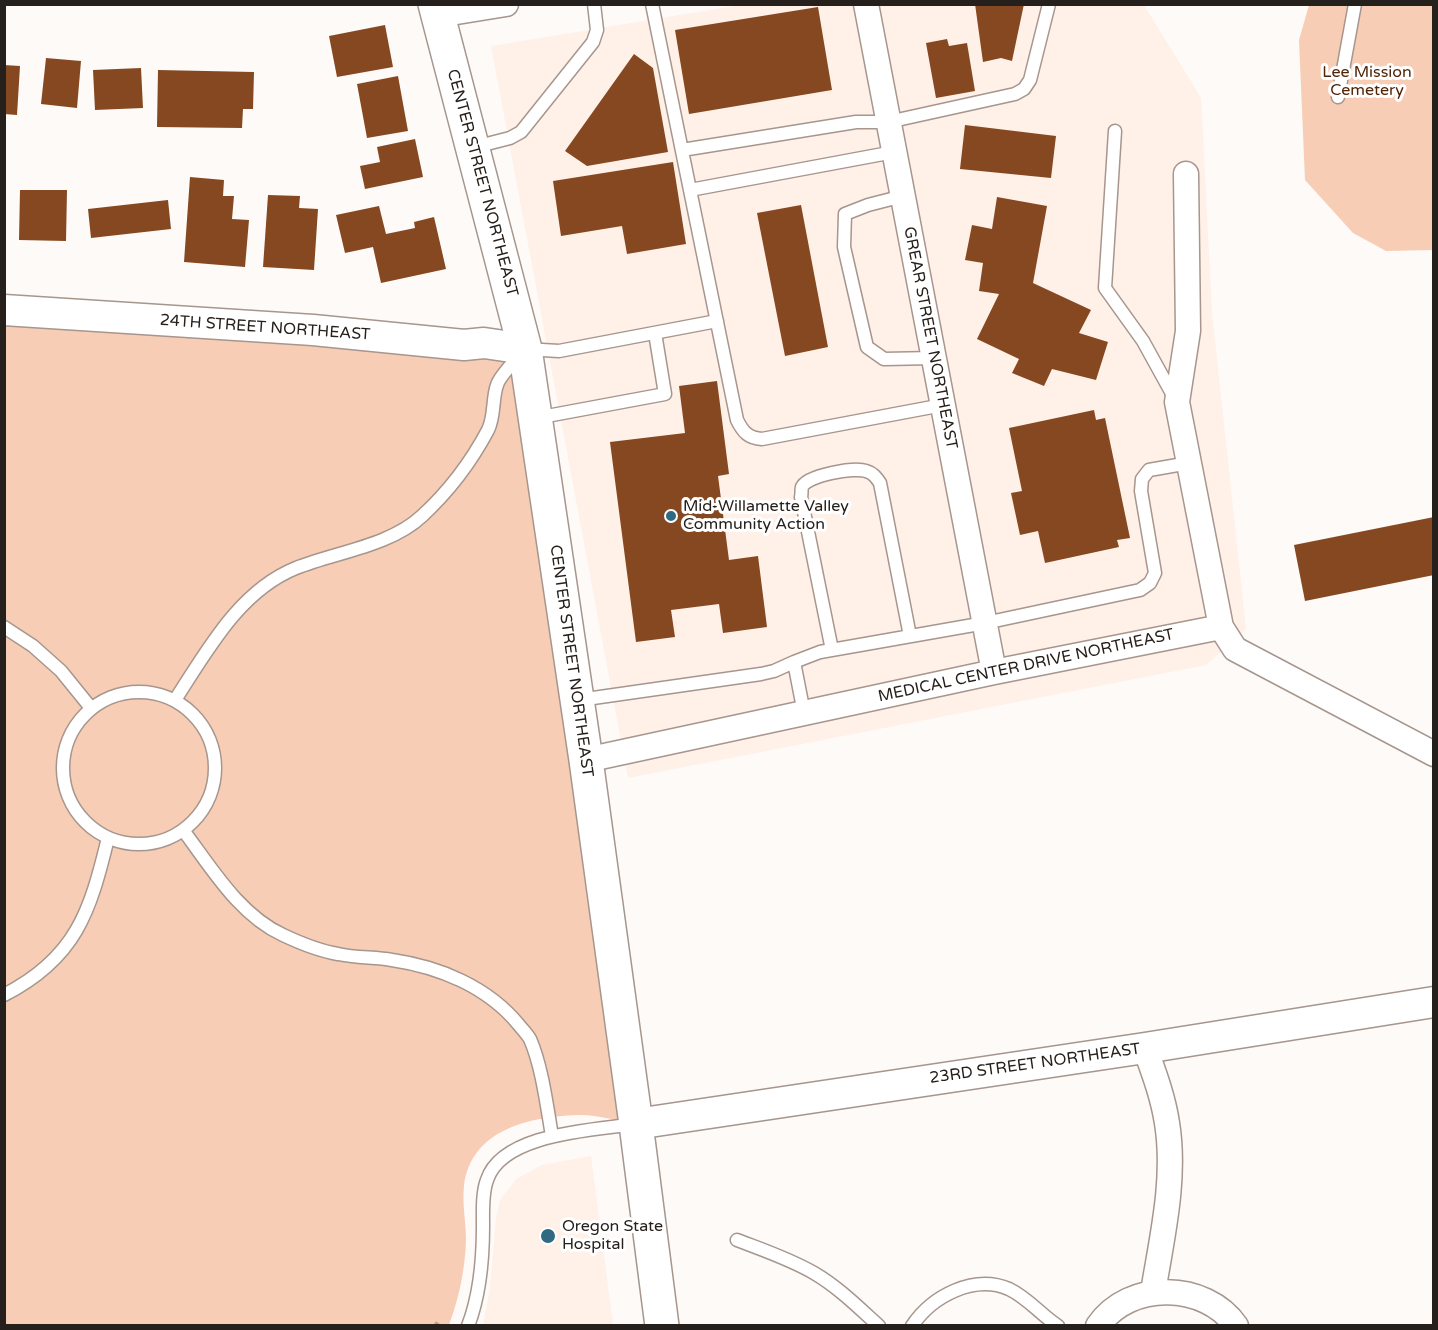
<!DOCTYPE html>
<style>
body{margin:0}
#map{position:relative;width:1438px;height:1330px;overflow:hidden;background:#fdfaf8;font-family:"Varela Round",sans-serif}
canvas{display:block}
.frame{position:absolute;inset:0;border:6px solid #26201c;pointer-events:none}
</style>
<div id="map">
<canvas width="1438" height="1330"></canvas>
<div class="frame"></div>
</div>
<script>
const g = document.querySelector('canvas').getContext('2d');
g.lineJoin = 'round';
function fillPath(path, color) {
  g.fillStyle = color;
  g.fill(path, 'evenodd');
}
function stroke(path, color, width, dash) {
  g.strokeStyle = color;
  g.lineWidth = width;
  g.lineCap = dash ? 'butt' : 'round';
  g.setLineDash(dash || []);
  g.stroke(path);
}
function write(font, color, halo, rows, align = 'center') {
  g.font = font + ' "Varela Round",sans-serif';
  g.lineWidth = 6;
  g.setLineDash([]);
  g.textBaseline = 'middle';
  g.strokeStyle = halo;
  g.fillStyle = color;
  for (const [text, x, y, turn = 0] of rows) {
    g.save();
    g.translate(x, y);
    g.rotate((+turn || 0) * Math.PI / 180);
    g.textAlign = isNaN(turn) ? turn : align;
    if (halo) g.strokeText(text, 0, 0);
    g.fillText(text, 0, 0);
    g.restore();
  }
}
const built = new Path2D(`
 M741,5h403l57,93 11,215 34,316 -40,36 -578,113 -137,-732z
 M591,1156l22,169h-130l7,-36 6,-71 4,-18 16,-21 26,-14z`);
const green = new Path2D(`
 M1309,5h124v245l-47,1 -33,-18 -48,-53 -6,-140z
 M4,310l520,39 112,775c-18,-3 -40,-10 -59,-9 -47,2 -106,14 -113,71 -2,18 2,36 2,54 -1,30 -7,58 -17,85h-444z`);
const building = new Path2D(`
 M975,4h49l-12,57 -11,-3 -18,4z
 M818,7l14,83 -143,24 -14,-84z
 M385,25l8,42 -56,10 -8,-41z
 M947,39l2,7 18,-3 8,48 -39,7 -10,-55z
 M634,54l19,14 15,84 -81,14 -22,-15z
 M46,58l35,3 -4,47 -36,-4z
 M4,65l16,1 -3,49 -13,-1z
 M141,68l2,40 -48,2 -2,-40z
 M158,70l96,2 -1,37h-10l-1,19 -85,-1z
 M398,76l10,55 -41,7 -10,-54z
 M965,125l91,11 -5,42 -91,-9z
 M415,139l8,38 -58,12 -5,-23 20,-4 -3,-15z
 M673,162l13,82 -59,10 -5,-28 -61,10 -8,-55z
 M190,177l34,3 -1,16h11l-2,23 17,1 -4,47 -61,-5z
 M20,190h47l-1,51 -47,-1z
 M268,195l32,1 -1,12 19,1 -4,61 -51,-3z
 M997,197l50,9 -14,77 58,27 -12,23 29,9 -12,38 -44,-11 -8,17 -32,-13 7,-14 -42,-20 22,-45 -20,-3 4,-28 -18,-3 7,-35 20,4z
 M168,200l3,29 -80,9 -3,-29z
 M801,205l27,142 -43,9 -28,-143z
 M379,206l7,28 29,-6 -1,-6 20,-5 12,52 -65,14 -8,-36 -28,6 -9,-38z
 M717,381l12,93 -11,2 11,84 29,-4 9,71 -44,6 -4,-29 -48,6 4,27 -39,5 -26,-200 75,-9 -6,-47z
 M1094,410l2,10 9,-2 25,120 -13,2 2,7 -74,16 -7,-32 -18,4 -9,-42 11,-2 -13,-63z
 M1434,517v58l-129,26 -11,-56z`);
const path = new Path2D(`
 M435,1326l3,-4`);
const service = new Path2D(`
 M652,4l85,416c6,12 11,18 25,19l181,-34
 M1338,97l17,-93
 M1115,131l-10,157 38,53 32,58
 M475,147l35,-9 11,-6 72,-90 4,-12 -3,-26
 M682,150l174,-28h32l127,-28 9,-5 6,-9 19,-76
 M690,190l204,-38
 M903,196l-35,9 -23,9 -1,33 23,100 17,12 50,-1
 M536,418l129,-24 -10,-61
 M4,627l29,19 28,25 30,37
 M832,650l-31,-153c1,-3 0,-7 1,-10 5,-12 53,-20 64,-16 7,2 10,6 14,12l30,153
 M794,662l26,-10 165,-29 155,-33 10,-7 5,-10 -14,-82 1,-12 7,-9 40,-7
 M63 768a76 76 0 1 1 152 0a76 76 0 1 1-152 0Z
 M175,700c32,-49 64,-109 121,-132 40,-16 94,-22 126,-52 26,-24 49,-54 66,-86 7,-14 4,-31 9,-45 3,-10 20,-26 28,-36l34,2 158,-30
 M579,700l182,-26 13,-3 20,-9 10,51
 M183,830c28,37 56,85 100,105 17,8 37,16 55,19 18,4 37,3 54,6 48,7 96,27 127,65 3,4 8,9 11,14 12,27 17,68 22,97
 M4,995c72,-37 86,-83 104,-157
 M737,1240c26,10 53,19 77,33 24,14 44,34 65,53
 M468,1326c12,-31 15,-68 15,-100 0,-14 -1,-33 4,-46 15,-47 108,-50 148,-56
 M912,1326c20,-30 62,-52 97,-37 19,9 32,26 49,37`);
const minor = new Path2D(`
 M866,4l128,668
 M438,15l68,-11
 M1186,174l2,157 -11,71 44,225 14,22 199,105
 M586,760l408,-88 227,-45
 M1145,1048c9,25 18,49 22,75 9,56 -5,114 -14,169
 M1098,1326c31,-46 108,-44 138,0`);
const tertiary = new Path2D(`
 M4,310l309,20 151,15 20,-2 41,6
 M636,1124l509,-76 289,-46`);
const secondary = new Path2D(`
 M435,4l90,345 61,411 50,364 26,202`);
const markers = [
 [671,516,6,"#306982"],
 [548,1236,8,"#306982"]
];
const parkNames = [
 ["Lee Mission",1367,73],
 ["Cemetery",1367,91]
];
const streetNames = [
 ["CENTER STREET NORTHEAST",482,183,75],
 ["24TH STREET NORTHEAST",265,328,4],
 ["GREAR STREET NORTHEAST",930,338,79],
 ["CENTER STREET NORTHEAST",571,661,82],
 ["MEDICAL CENTER DRIVE NORTHEAST",1026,666,-12],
 ["23RD STREET NORTHEAST",1035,1064,-8]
];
const poiNames = [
 ["Mid-Willamette Valley",683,507],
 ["Community Action",683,525],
 ["Oregon State",562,1227],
 ["Hospital",562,1245]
];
fillPath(built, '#fff0e8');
fillPath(green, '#f8cdb6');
fillPath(building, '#864820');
stroke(service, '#a6968d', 15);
stroke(minor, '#a6968d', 27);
stroke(tertiary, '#a6968d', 33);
stroke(secondary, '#a6968d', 36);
stroke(path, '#aba7a4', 4, [4.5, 4.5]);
stroke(service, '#fff', 12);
stroke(minor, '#fff', 24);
stroke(tertiary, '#fff', 30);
stroke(secondary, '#fff', 33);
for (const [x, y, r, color] of markers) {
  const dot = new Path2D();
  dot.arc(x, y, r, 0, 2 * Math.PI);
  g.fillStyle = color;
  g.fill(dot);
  stroke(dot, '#fff', 2);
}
write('16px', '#512406', '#fff', parkNames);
write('16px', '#26201c', '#fff', streetNames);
write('16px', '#26201c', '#fff', poiNames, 'left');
</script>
